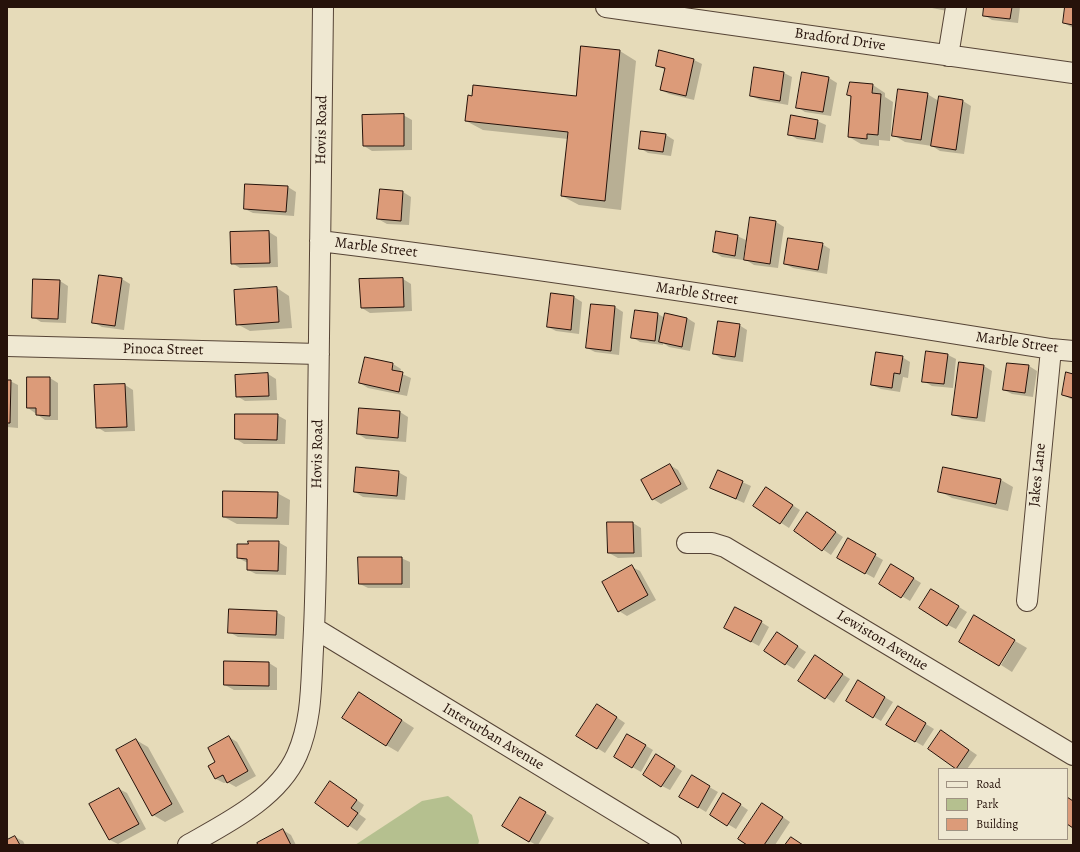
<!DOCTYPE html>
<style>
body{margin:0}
#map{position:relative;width:1080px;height:852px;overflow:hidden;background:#e6dbb9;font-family:Alegreya,serif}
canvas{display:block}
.frame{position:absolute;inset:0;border:8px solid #26120a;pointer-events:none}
.legend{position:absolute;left:938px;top:768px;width:130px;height:72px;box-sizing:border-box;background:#efe8d2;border:1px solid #9f9282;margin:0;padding:5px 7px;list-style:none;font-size:12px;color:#26120a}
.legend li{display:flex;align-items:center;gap:8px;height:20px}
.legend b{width:20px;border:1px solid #9f9282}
</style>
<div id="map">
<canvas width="1080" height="852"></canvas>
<div class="frame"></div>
<ul class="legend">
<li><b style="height:5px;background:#efe8d2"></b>Road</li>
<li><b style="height:11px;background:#b5c08f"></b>Park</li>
<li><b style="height:11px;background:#dc9b79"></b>Building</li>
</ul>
</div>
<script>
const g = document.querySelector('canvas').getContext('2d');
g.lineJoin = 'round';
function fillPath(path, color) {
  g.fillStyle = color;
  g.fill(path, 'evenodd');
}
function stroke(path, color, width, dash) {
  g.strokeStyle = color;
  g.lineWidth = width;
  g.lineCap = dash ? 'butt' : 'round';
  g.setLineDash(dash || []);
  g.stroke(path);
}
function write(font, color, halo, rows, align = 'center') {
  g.font = font + ' Alegreya,serif';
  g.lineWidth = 3.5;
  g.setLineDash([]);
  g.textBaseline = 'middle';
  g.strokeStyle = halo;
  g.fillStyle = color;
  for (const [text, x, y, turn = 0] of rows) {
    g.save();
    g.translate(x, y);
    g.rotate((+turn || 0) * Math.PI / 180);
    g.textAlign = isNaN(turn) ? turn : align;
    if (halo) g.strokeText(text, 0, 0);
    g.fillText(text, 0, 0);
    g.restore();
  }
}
const green = new Path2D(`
 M448,796l24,19 7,26 -1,4h-123l67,-44z`);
const shadow = new Path2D(`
 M927,7h21l-1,4z
 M985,7h35l-2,16 -26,-3 -8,-5z
 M1066,7h7v21l-9,-5z
 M582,47l38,4 16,10 -15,149 -42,-5 -17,-9 6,-57 -85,-9 -17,-9 110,-24z
 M660,51l34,9 8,4 -8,36 -25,-6 -8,-4 4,-20 -8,-5z
 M784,73l8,4 -4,28 -28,-5 -9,-4z
 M829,78l8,5 -6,33 -26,-4 -8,-5z
 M873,85l12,8v4l8,5 -3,39 -11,-1v6l-18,-2 -12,-7 3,-40 -3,-2z
 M927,94l12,7 1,-4 23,4 8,5 -7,48 -24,-3 -8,-5 -27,-4 -12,-7z
 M403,115l9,5v30l-40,1 -8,-5z
 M817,121l9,4 -3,18 -26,-4 -8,-5z
 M666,135l8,5 -3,16 -23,-3 -8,-5z
 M288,187l8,5 -2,24 -41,-3 -8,-4z
 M381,190l22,2 8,5 -2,28 -22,-1 -9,-5z
 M776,222l8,5 -6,41 -24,-3 -8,-5z
 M269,232l8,5 1,30 -38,1 -8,-5z
 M737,236l9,4 -3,20 -21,-3 -8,-5z
 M822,244l8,5 -3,25 -34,-6 -8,-4z
 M122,279l8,5 -6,46 -22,-3 -9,-5z
 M403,279l8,5 1,27 -42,2 -8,-5 -2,-28z
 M60,281l8,5 -2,37 -25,-1 -8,-5z
 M277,288l12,8 3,32 -42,3 -13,-7z
 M552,294l22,3 8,5 -3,32 -23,-3 -8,-4z
 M592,305l23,2 8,5 -4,43 -24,-3 -8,-4z
 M636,311l22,3 7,4 1,-4 21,4 8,5 -5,28 -21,-4 -6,-4v2l-23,-3 -8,-5z
 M739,325l8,5 -4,32 -21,-3 -8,-5z
 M927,352l21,3 8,4 -3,29 -21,-2 -9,-5z
 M902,357l8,5 -2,16 -5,-1 -3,15 -19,-3 -9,-4z
 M365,358l28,6 8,5 -1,4 11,5 -4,18 -39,-8 -8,-5z
 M960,363l24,3 8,5 -7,51 -23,-3 -9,-5z
 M1029,366l8,5 -4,26 -21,-3 -8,-4z
 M268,374l8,5 1,21 -32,1 -8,-5 -1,-20z
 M1073,375v25l-10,-5z
 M28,378h22l8,5v37h-13l-17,-12z
 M7,381h3l8,4v43l-11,-1z
 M125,385l8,5 2,41 -30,1 -8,-5 -2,-41z
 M360,409l40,3 8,5 -2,25 -40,-3 -8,-5z
 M277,415l9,5 -1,24h-41l-8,-5z
 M670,465l8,5 10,19 -27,15 -8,-5z
 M944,468l57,12 12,7 -5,24 -56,-13 -13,-7z
 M718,471l33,15 -7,17 -33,-15z
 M398,472l9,5 -2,23 -42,-3 -8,-5z
 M277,493l13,7 -1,25 -52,-1 -13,-7z
 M774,493l26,17 -11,18 -34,-22z
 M815,518l28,19 -12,18 -36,-25z
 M633,523l8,5 1,29 -24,1 -9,-5z
 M848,540l35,20 -9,18 -36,-20z
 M278,542l9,5 -1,28 -30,-1 -8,-4v-7l-10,-5z
 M401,558l9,4v26h-42l-8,-4z
 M632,567l8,4 16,29 -29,16 -8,-5z
 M900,570l21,13 -11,18 -30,-18z
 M940,595l27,17 -11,17 -8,-4z
 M276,612l9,5 -1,22 -46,-2 -9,-5z
 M761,622l8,5 -10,19 -26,-14z
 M785,638l21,14 -12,17 -29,-18z
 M1015,641l12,7 -15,24 -11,-7z
 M225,662l44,1 8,5v22h-43l-9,-5z
 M823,662l27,17 -16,24 -34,-23z
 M858,682l35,20 -12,19 -34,-20z
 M371,700l43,28 -16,24 -12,-7z
 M898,707l36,22 -11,17 -36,-21z
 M606,710l19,13 -20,30 -8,-5z
 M628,735l25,15 -12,22 -26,-15z
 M949,736l28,19 -10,14h-9l-29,-20z
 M229,737l8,5 19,34 -20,11 -9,-5 -3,1 -8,-4 -7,-12 8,-5z
 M136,740l12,7 36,65 -19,10 -12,-7z
 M665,760l17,11 -12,19 -8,-4z
 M692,777l26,15 -12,20 -25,-15z
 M338,787l26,18 -5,9 7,5 -9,12 -41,-28z
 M119,789l8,4 19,36 -28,15 -8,-4 -20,-36z
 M520,798l34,20 -16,27h-2l-32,-19z
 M732,799l16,11 -12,19 -25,-15z
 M771,809l19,13 -15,23h-26z
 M283,830l8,5 5,10h-37z
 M15,837l8,4 2,4h-18v-4z`);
const building = new Path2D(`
 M984,7h28l-2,12 -27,-3z
 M1065,7h8v18l-10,-2z
 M581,46l39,4 -15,151 -44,-5 7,-64 -103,-11 3,-26 4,1 1,-11 103,11z
 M659,50l35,9 -8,37 -26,-6 5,-22 -9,-2z
 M754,67l30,5 -4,29 -30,-5z
 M802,72l27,5 -6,35 -27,-4z
 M850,82l23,2 -1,9 9,1 -3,41 -11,-1v5l-19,-2 3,-41 -4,-1z
 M898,89l30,4 -7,47 -29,-4z
 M939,96l24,4 -7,50 -25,-4z
 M404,114v32h-41l-1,-31z
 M791,115l27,5 -3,19 -27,-4z
 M641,131l25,3 -3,18 -24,-3z
 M245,184l43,2 -2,26 -42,-3z
 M380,189l23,2 -2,30 -24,-2z
 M750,217l26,4 -6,43 -26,-4z
 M269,231l1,32 -39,1 -1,-32z
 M716,231l22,4 -3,21 -22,-4z
 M788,238l35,5 -5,27 -34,-6z
 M99,275l23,3 -7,48 -23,-3z
 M403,278l1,29 -43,1 -2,-29z
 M33,279l27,1 -2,39 -26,-1z
 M277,287l2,35 -43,3 -2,-35z
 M551,293l23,3 -3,34 -24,-3z
 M591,304l24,2 -4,45 -25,-3z
 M635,310l23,3 -3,28 -24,-3z
 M665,313l22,5 -5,29 -23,-5z
 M718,321l22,3 -5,33 -22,-3z
 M926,351l22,3 -4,30 -22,-2z
 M876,352l27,4 -3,18 -6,-1 -2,15 -21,-3z
 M365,357l28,6 -1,7 11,2 -4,20 -40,-9z
 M959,362l25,3 -7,53 -25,-3z
 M1007,363l22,2 -4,28 -22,-3z
 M1066,372l7,2v24l-11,-3z
 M268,373l1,23 -33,1 -1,-22z
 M27,377h23v39l-14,-1v-7h-9z
 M7,380h4l-1,43h-3z
 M125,384l2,43 -31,1 -2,-43z
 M359,408l41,3 -2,27 -41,-4z
 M235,414h43l-1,26 -42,-1z
 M670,464l11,20 -29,16 -11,-20z
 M356,467l43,4 -2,25 -43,-4z
 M943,467l58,12 -5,25 -58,-12z
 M718,470l25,11 -7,18 -26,-11z
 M766,487l27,18 -13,19 -27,-18z
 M223,491l55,1 -1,26 -54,-1z
 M807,512l29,20 -14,19 -28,-20z
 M607,522h26l1,31h-26z
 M848,538l28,16 -11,20 -28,-16z
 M248,541h31l-1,30 -31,-1v-11l-10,-1v-14h11z
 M358,557h44v27h-43z
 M891,564l23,14 -13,20 -22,-14z
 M632,565l16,30 -30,17 -16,-30z
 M931,589l28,17 -12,20 -28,-18z
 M735,607l27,14 -11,21 -27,-14z
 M229,609l48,2 -1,24 -48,-2z
 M974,615l41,25 -16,26 -40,-24z
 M777,632l21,14 -13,19 -21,-14z
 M815,655l28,19 -18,25 -27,-18z
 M224,661l45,1v24l-45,-1z
 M858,680l27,17 -12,21 -27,-17z
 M359,692l43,28 -16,26 -44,-28z
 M597,704l20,13 -20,32 -21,-13z
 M898,706l28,17 -11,19 -29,-17z
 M941,730l28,20 -13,19 -28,-20z
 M627,734l19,11 -14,23 -18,-11z
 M229,736l19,35 -21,12 -4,-8 -8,4 -7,-13 7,-4 -7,-14z
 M136,739l36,65 -20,12 -36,-66z
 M656,754l19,12 -14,21 -18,-12z
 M692,775l18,11 -12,22 -19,-11z
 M330,781l27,19 -6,8 7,5 -10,14 -33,-24z
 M119,788l20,36 -30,16 -20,-36z
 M723,793l18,11 -14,22 -17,-11z
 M520,797l26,15 -17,30 -27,-16z
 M1067,797l6,4v27l-6,-4z
 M762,803l21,14 -19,28h-17l-9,-6z
 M283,829l8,16h-33l-1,-2z
 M15,836l5,9h-13v-5z
 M791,837l12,8h-18z`);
const minor = new Path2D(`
 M606,7l467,66
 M948,56l8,-49
 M320,241c245,30 488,69 731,108l22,2
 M7,346l312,8
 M687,543h25l13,4 348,208
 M1027,601l24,-252
 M314,628l357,217
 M188,845c39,-22 90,-47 109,-90 15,-34 14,-70 16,-106 3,-49 3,-99 4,-148 2,-165 4,-329 6,-494`);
const streetNames = [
 ["Bradford Drive",840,40,8],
 ["Hovis Road",322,130,-89],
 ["Marble Street",376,248,7],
 ["Marble Street",697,294,9],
 ["Marble Street",1017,343,8],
 ["Pinoca Street",163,350,1],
 ["Hovis Road",318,454,-89],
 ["Jakes Lane",1038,475,-84],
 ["Lewiston Avenue",882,641,31],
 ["Interurban Avenue",493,737,31]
];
fillPath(green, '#b5c08f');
fillPath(shadow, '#0003');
fillPath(building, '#dc9b79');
stroke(building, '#26120a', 1);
stroke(minor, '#564436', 22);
stroke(minor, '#efe8d2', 20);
write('15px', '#26120a', '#efe8d2', streetNames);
</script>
